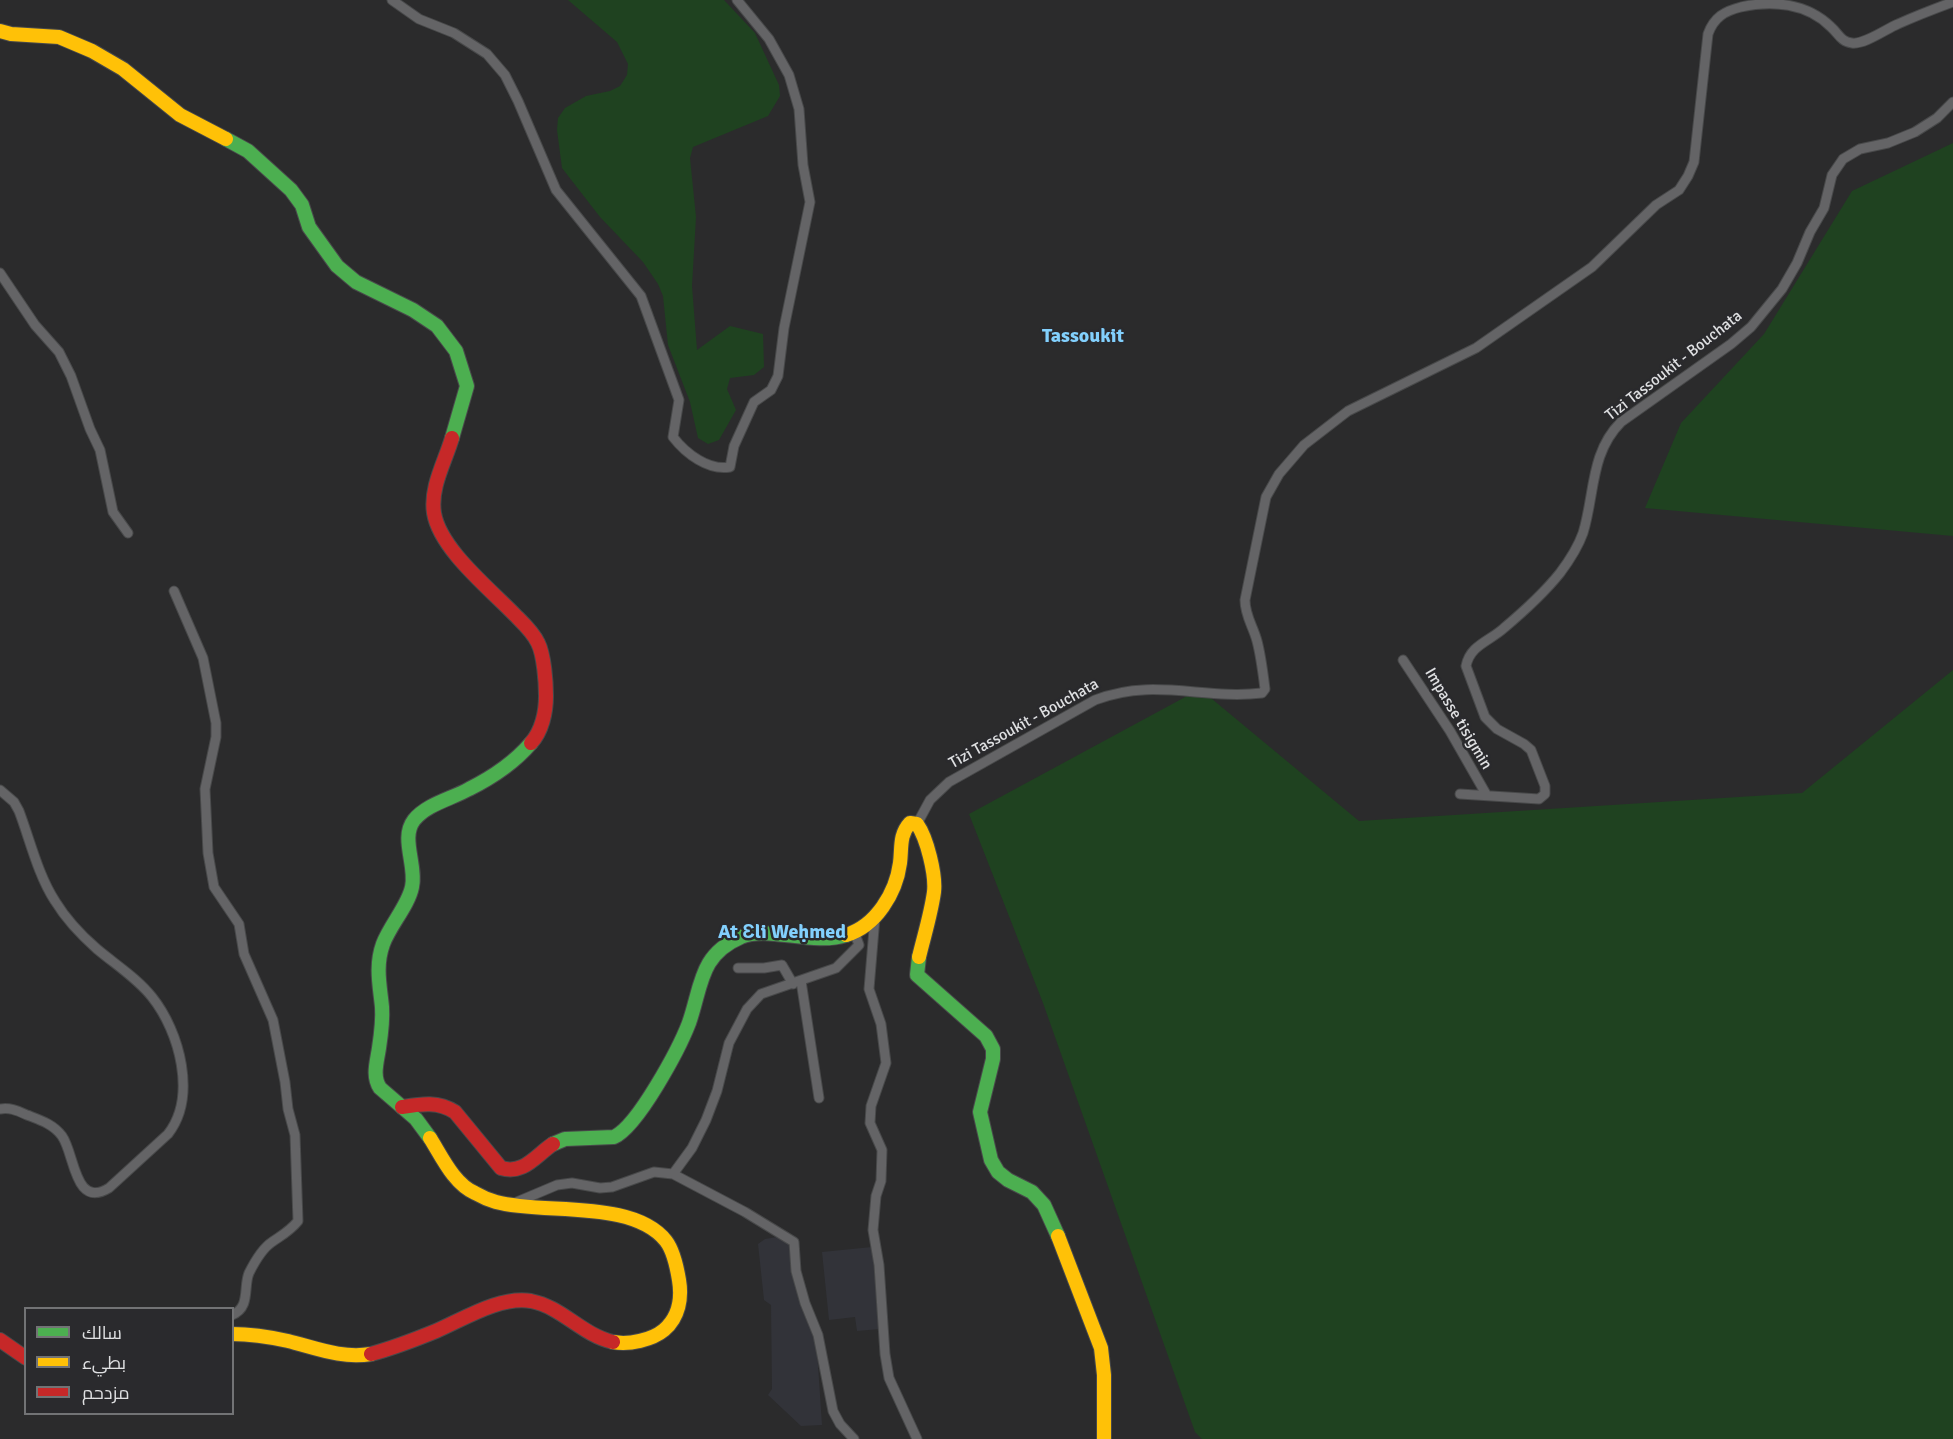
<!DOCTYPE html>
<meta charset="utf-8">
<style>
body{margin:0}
#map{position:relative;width:1953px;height:1439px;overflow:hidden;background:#2b2b2c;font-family:Signika,Cairo,sans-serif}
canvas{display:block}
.legend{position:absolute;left:24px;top:1307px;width:210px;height:108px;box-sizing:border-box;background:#2a2a2d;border:2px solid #727375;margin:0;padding:8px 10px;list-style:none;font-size:18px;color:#dfe0e2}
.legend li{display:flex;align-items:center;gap:12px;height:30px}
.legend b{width:30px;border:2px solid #727375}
</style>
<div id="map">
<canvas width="1953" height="1439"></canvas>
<ul class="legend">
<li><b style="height:8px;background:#4caf50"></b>سالك</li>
<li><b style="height:8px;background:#ffc107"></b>بطيء</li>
<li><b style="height:8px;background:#c62828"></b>مزدحم</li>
</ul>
</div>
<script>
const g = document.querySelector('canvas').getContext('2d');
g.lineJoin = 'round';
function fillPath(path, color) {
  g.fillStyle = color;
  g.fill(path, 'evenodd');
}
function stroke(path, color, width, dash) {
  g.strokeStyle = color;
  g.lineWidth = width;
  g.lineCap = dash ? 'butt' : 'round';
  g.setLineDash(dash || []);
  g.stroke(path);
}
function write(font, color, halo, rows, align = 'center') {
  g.font = font + ' Signika,sans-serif';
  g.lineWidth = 5;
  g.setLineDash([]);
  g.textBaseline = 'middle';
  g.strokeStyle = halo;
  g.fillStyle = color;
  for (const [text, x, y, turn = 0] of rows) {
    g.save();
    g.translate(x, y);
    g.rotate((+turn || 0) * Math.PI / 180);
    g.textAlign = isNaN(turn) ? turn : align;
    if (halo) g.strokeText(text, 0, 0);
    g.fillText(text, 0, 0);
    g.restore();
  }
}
const built = new Path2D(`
 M777,1237l14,7 25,91 6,90 -21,1 -33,-31 4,-6 -1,-84 -7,-5 -6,-56 7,-5z
 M872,1247l8,82 -23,2 -2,-14 -26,3 -7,-68z`);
const green = new Path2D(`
 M568,0h156l31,33 24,52 1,11 -12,20 -75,31 -3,11 6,59 -4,69 5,64 33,-24 33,8 1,33 -10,8 -24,3 -3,11 9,21 -17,30 -11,4 -10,-6 -8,-36 -22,-57 -5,-49 -5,-12 -15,-22 -43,-45 -38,-49 -5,-38 1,-12 7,-10 21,-12 24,-5 10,-5 7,-11 1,-11 -11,-22z
 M1953,143v393l-308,-28 36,-85 83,-89 88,-143z
 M1953,670v769h-751l-7,-7 -152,-429 -74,-189 231,-125 159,132 443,-28z`);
const street = new Path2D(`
 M392,0l27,19 35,14 33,21 18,21 13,26 38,89 85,106 38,104 -6,37c13,17 36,34 57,30l4,-21 20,-44 17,-12 7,-14 6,-48 26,-126 -7,-37 -4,-56 -10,-34 -20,-36 -32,-39
 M0,273l35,52 24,27 12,24 19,53 10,21 13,62 15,21
 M174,591l29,67 13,65v14l-11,52 3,64 6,34 25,37 5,30 29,66 12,62 3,27 7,26 3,86c-8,10 -16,14 -26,21 -9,6 -18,21 -23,31 -6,14 2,34 -17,42
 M1403,660l47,71 36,63
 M0,790l14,12 5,9c11,29 19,64 36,90 11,18 26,34 42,48 19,16 40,29 55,48 28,35 45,100 16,137l-59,54c-35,21 -34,-34 -47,-52 -9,-12 -22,-16 -35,-21 -9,-4 -17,-8 -27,-6
 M1460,794l79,5 6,-5v-8l-14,-36 -7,-6 -27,-15 -12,-12 -19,-51c4,-21 24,-25 38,-38 19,-16 40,-35 56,-55 9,-12 18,-26 23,-40 12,-39 7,-80 38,-111l110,-78 20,-17 31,-38 15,-26 13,-31 14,-24 8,-33 11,-16 17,-10 28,-6 27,-11 22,-14 16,-16
 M917,824l13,-24 19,-18 146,-82c59,-23 108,0 167,-7l3,-4c-2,-16 -4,-33 -8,-48 -4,-15 -12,-25 -12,-41l21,-103 13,-23 25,-29 44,-34 128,-63 116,-81 64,-62 23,-15 9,-14 6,-14 14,-128c6,-17 17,-23 33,-27 31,-7 66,-4 90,20 7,6 10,15 21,16 12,2 34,-14 46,-19 18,-8 36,-15 55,-22
 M875,917l-6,72 12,35 5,39 -15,43 -1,17 12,27 -1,31 -5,15 -3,34 6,35 6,89 4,24 28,61
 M738,968h26l18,-3 11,19
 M801,981l18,117
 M673,1174l19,-26 14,-28 11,-29 12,-48 18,-34 14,-15 75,-26 23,-23 -4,-11
 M512,1204l45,-19 15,-2 28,5 12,-1 42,-15 19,2 72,38 49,30 2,29 9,32 13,32 15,76 7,13 14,15`);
const fast = new Path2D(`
 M226,139l22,12 43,39 11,15 7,22 28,39 19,16 57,28 24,16 19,25 11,35 -15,52
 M919,957l-2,18 69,61 7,13v10l-13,53 11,48 7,12 10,8 24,12 12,13 14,31
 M430,1138l-14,-19 -36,-31c-8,-12 -3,-26 -1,-40 2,-13 4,-27 3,-41 -2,-21 -7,-41 1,-63 7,-19 25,-38 29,-57 5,-21 -12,-49 2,-67 13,-16 37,-21 55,-31 24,-12 45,-26 62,-46
 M553,1144l12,-5 49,-2c24,-11 65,-88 75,-114 13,-37 10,-68 52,-86 26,-12 72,9 105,-2`);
const slow = new Path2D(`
 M0,31l11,3 48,3 33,14 31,18 57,46 46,24
 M846,935c30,-9 50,-42 54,-72 2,-15 -1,-28 10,-40l7,1c10,14 19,51 17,68 -3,22 -10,44 -15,65
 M430,1138c12,19 24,46 45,55 7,4 14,7 21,9 48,13 137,-3 170,39 7,9 11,27 13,39 3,18 0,37 -15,50 -12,10 -35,15 -51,12
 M1058,1236l43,112 3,27v64
 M232,1334c19,0 38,3 56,7 28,7 54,18 83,13`);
const jam = new Path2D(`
 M452,438c-7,24 -22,49 -18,75 6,36 55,75 81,102 8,8 18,17 23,28 6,12 8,39 8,53 0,16 -4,35 -15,47
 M402,1107c19,-3 36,-6 53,5l46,56c23,7 35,-13 52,-24
 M0,1340l26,18
 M371,1354c22,-6 43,-14 65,-23 28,-12 63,-35 95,-30 31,6 51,34 82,41`);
const streetNames = [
 ["Tizi Tassoukit - Bouchata",1674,366,-38],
 ["Impasse tisigmin",1458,719,59],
 ["Tizi Tassoukit - Bouchata",1024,724,-29]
];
const quarterNames = [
 ["Tassoukit",1083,337],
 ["At Ɛli Weḥmed",782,933]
];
fillPath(built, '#323339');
fillPath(green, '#1f4220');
stroke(street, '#48494a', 11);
stroke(fast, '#48494a', 16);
stroke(slow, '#48494a', 16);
stroke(jam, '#48494a', 16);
stroke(street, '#646466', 9);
stroke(fast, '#4caf50', 14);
stroke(slow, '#ffc107', 14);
stroke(jam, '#c62828', 14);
write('16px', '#dfe0e2', '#2a2a2d', streetNames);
write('bold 20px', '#82d0fd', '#2a2a2d', quarterNames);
</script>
